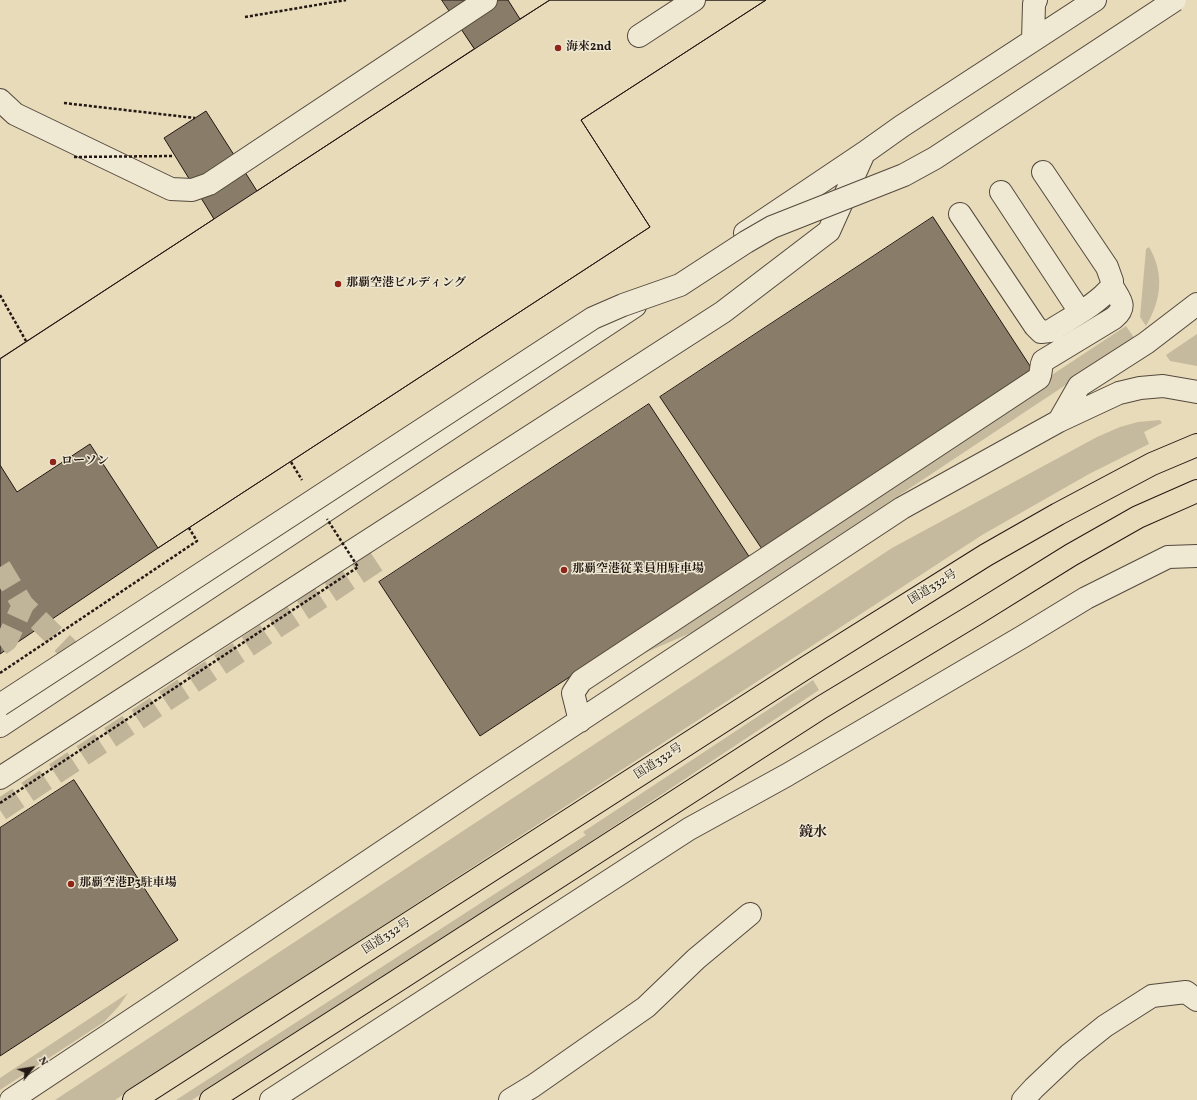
<!DOCTYPE html>
<meta charset="utf-8">
<style>
body{margin:0}
#map{position:relative;width:1197px;height:1100px;overflow:hidden;background:#e7dbba;font-family:Vollkorn,serif}
canvas{display:block}
.north{position:absolute;left:12px;top:1048px;width:40px;height:40px;-webkit-text-stroke:3px #efe8d2;paint-order:stroke;rotate:59deg;font-size:11px;font-weight:700;line-height:16px;text-align:center;color:#231813}
.north::after{content:'';display:block;margin:auto;width:14px;height:18px;background:#231813;clip-path:polygon(50% 0,100% 100%,50% 72%,0 100%)}
</style>
<div id="map">
<canvas width="1197" height="1100"></canvas>
<div class="north">N</div>
</div>
<script>
const g = document.querySelector('canvas').getContext('2d');
g.lineJoin = 'round';
function fillPath(path, color) {
  g.fillStyle = color;
  g.fill(path, 'evenodd');
}
function stroke(path, color, width, dash) {
  g.strokeStyle = color;
  g.lineWidth = width;
  g.lineCap = dash ? 'butt' : 'round';
  g.setLineDash(dash || []);
  g.stroke(path);
}
function write(font, color, halo, rows, align = 'center') {
  g.font = font + ' Vollkorn,"Noto Serif JP",serif';
  g.lineWidth = 3;
  g.setLineDash([]);
  g.textBaseline = 'middle';
  g.strokeStyle = halo;
  g.fillStyle = color;
  for (const [text, x, y, turn = 0] of rows) {
    g.save();
    g.translate(x, y);
    g.rotate((+turn || 0) * Math.PI / 180);
    g.textAlign = isNaN(turn) ? turn : align;
    if (halo) g.strokeText(text, 0, 0);
    g.fillText(text, 0, 0);
    g.restore();
  }
}
const green = new Path2D(`
 M1149,247c16,27 12,54 -3,79l-6,-9 6,-68z
 M1126,326l9,13 -442,293 -51,22 -69,37z
 M1197,334v32l-27,-5 -4,-6z
 M1160,420l2,3 -18,9 5,12 -60,30 -107,61 -867,565h-60l837,-552 205,-111 23,-10 18,-5z
 M813,680l6,10 -229,152 -398,258h-16l410,-265 -3,-3z
 M128,993l-9,13 -15,16 -104,68v-12z`);
const building = new Path2D(`
 M442,0h66l12,19 30,-19h216l-185,120 69,107 -492,321 -158,106v-295l214,-140 -50,-81 42,-27 51,80 217,-142z
 M550,0h216l-185,120 69,107 -492,321 -68,-104 -73,48 -17,-27v-106z
 M933,217l99,152 -270,180 -102,-152z
 M649,404l101,154 -270,178 -101,-154z
 M74,780l104,160 -178,116v-228z`);
const minorTunnel = new Path2D(`
 M0,567l23,38 65,63
 M0,645l7,-5 16,-35
 M0,810l383,-253`);
const path = new Path2D(`
 M245,17l101,-17
 M64,103l131,15
 M0,295l26,46
 M0,673l197,-132 -8,-13`);
const minor = new Path2D(`
 M639,36l55,-36
 M1033,40l1,-36 2,-4
 M0,100l15,14 156,75 21,1 17,-6 277,-184
 M1001,192l79,120
 M960,214l75,112 6,6 9,-1c20,-13 47,-26 62,-45v-5l-5,-14 -64,-95
 M745,233l119,-80 38,-27 193,-126
 M1059,421l20,-35 67,-43 51,-39
 M580,721l-7,-28 8,-12 458,-303c3,-6 1,-11 4,-17l71,-43c14,-12 6,-18 -2,-32
 M0,726l635,-420
 M0,778l723,-466 106,-81 35,-78
 M11,1100l152,-101 316,-212 423,-279 157,-87 60,-28 21,-5 23,-2 34,6
 M271,1100l418,-271 98,-54 235,-138 64,-39 82,-41 29,-1
 M510,1100l23,-14 113,-79 50,-48 54,-45
 M1023,1100l11,-12 36,-34 35,-28 47,-30 34,-4 11,8`);
const highway = new Path2D(`
 M134,1100l673,-433 179,-112 72,-41 94,-50 45,-19
 M211,1100l181,-116 430,-277 154,-93 95,-59 67,-38 59,-26`);
const pathBridge = new Path2D(`
 M74,157l100,-1
 M291,462l11,18
 M0,803l358,-236 -31,-48`);
const minorBridge = new Path2D(`
 M0,705l593,-387 30,-13 57,-20 66,-43 26,-15 132,-52 31,-17 240,-158`);
const markers = [
 [558,48,4,"#8f2418"],
 [338,284,4,"#8f2418"],
 [53,462,4,"#8f2418"],
 [564,570,4,"#8f2418"],
 [71,884,4,"#8f2418"]
];
const poiNames = [
 ["海來2nd",566,48],
 ["那覇空港ビルディング",346,284],
 ["ローソン",61,462],
 ["那覇空港従業員用駐車場",572,570],
 ["那覇空港P3駐車場",79,884]
];
const streetNames = [
 ["国道332号",933,588,-32],
 ["国道332号",659,762,-33],
 ["国道332号",387,937,-33]
];
const quarterNames = [
 ["鏡水",813,833]
];
fillPath(green, '#c6ba9e');
fillPath(building, '#897d6a');
stroke(building, '#231813', 1);
stroke(minorTunnel, '#c0b499', 22, [22, 11]);
stroke(minor, '#54493d', 24);
stroke(highway, '#231813', 24);
stroke(path, '#231813', 2.5, [3, 2]);
stroke(minor, '#efe8d2', 22);
stroke(highway, '#e7dbba', 22);
stroke(minorBridge, '#54493d', 24, []);
stroke(pathBridge, '#231813', 2.5, [3, 2]);
stroke(minorBridge, '#efe8d2', 22);
for (const [x, y, r, color] of markers) {
  const dot = new Path2D();
  dot.arc(x, y, r, 0, 2 * Math.PI);
  g.fillStyle = color;
  g.fill(dot);
  stroke(dot, '#efe8d2', 1.5);
}
write('bold 12px', '#231813', '#efe8d2', poiNames, 'left');
write('12px', '#231813', '#efe8d2', streetNames);
write('bold 14px', '#231813', '#efe8d2', quarterNames);
</script>
